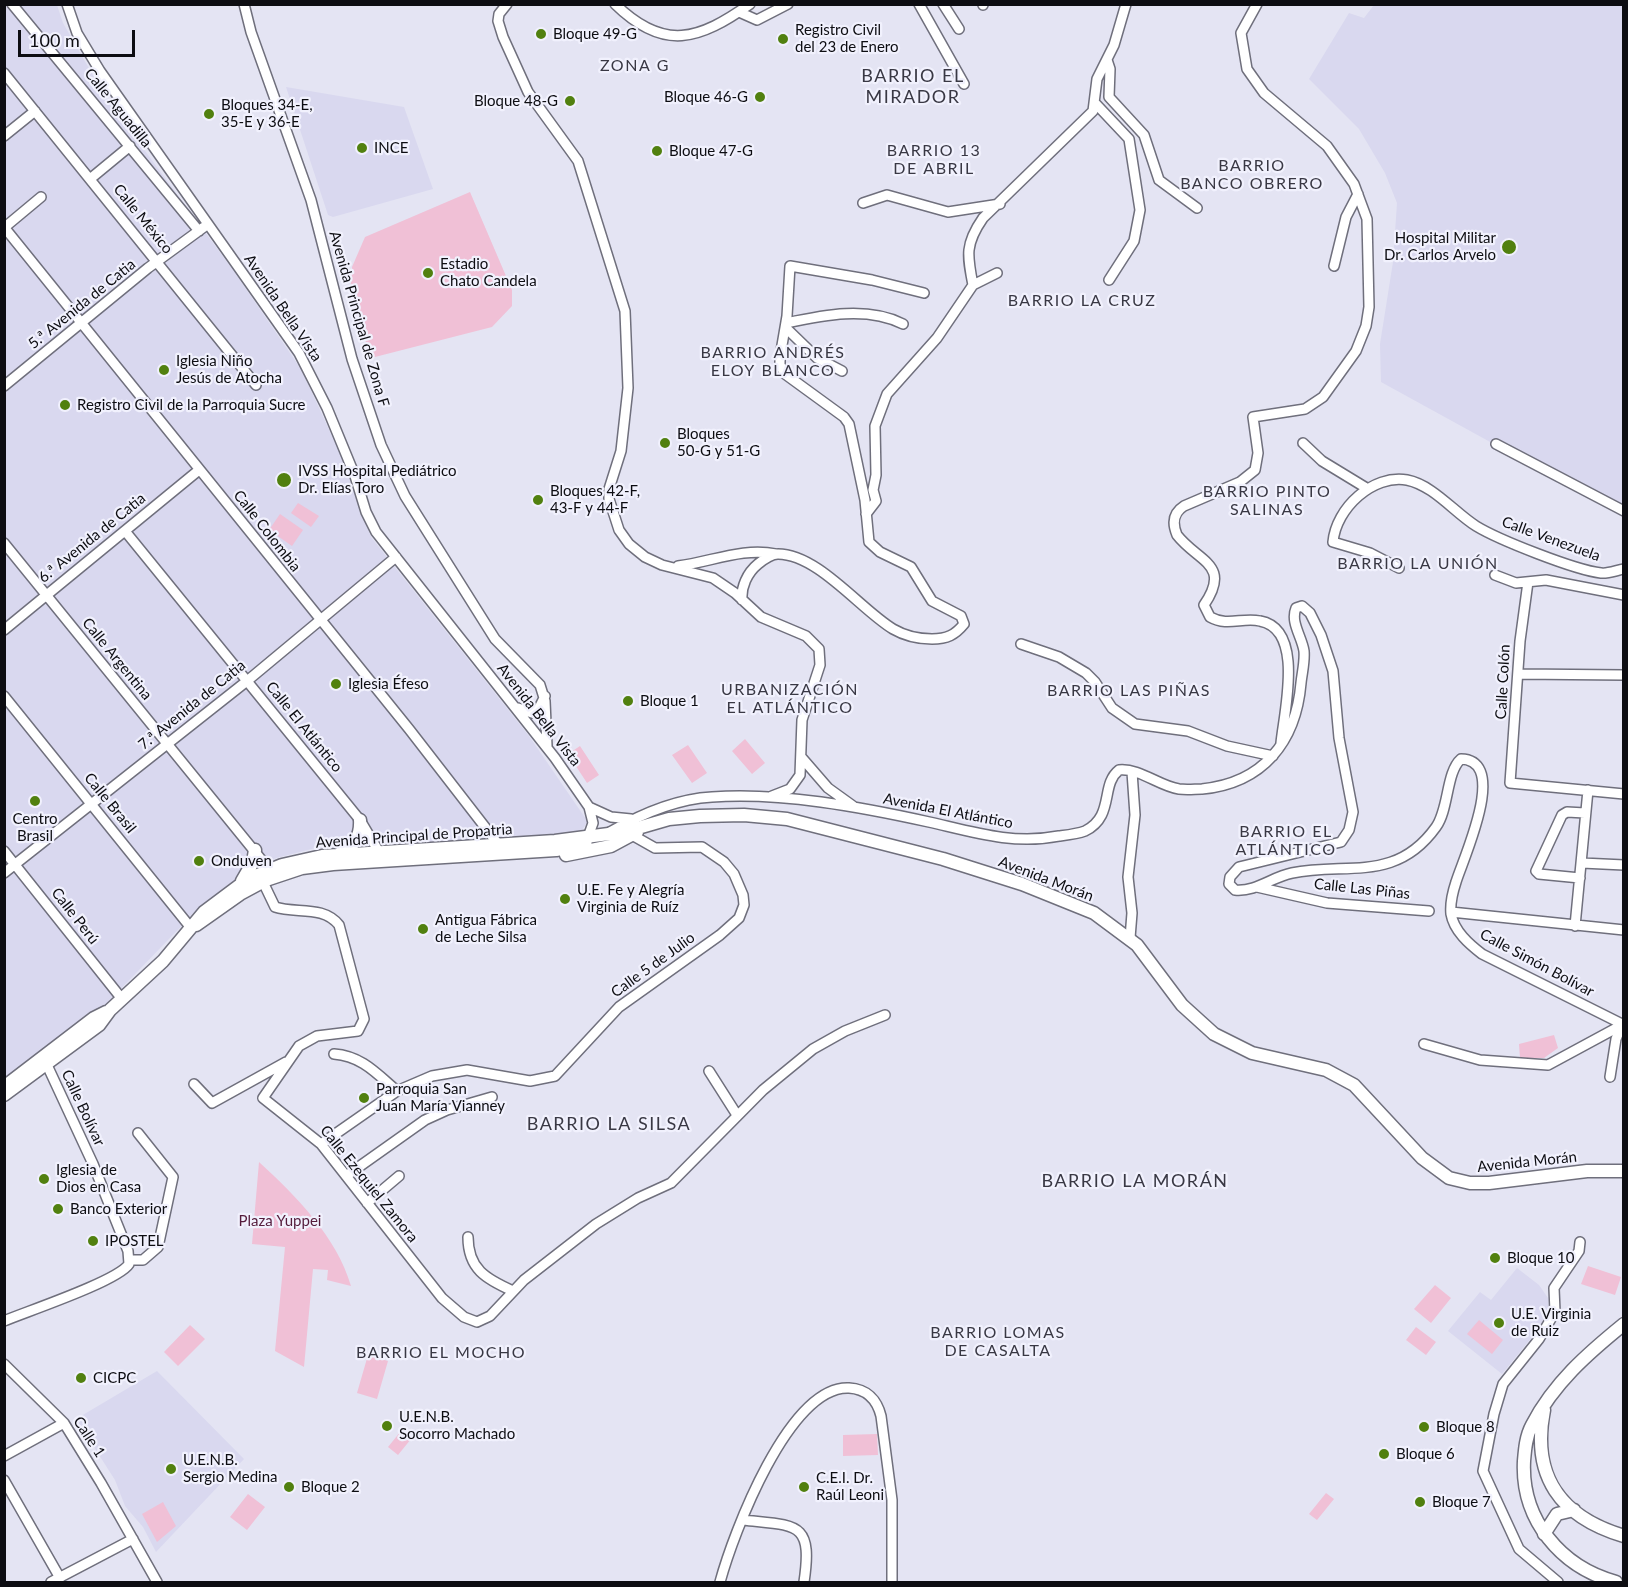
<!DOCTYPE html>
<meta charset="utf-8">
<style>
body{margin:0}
#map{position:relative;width:1628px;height:1587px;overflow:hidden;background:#e4e4f3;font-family:Lato,sans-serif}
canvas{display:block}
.frame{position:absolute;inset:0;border:6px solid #0d0d12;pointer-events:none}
.scale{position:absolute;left:18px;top:30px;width:117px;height:27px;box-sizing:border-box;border:3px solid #0d0d12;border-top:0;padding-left:8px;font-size:18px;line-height:21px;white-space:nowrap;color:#0d0d12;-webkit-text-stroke:4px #f1f1fd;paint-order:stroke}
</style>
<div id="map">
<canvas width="1628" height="1587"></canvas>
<div class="frame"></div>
<div class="scale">100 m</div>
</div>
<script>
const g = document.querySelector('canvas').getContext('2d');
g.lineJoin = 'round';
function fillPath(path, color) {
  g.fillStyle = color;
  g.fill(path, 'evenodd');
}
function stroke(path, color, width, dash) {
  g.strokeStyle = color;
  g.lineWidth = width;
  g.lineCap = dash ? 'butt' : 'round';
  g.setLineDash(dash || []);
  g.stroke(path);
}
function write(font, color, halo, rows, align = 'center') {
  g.font = font + ' Lato,sans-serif';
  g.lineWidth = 4.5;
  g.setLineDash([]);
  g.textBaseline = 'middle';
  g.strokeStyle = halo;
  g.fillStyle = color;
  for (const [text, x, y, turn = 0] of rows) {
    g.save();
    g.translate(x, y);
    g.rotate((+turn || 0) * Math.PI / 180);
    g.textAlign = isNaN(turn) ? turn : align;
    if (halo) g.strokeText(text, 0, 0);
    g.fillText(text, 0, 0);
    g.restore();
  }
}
const built = new Path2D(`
 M5,5h52l6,18 43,75 127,172 68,99 38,82 32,86 158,199 59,86 -7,9 -55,9 -134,7 -53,-5 -63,16 -36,18 -42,33 -91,94 -102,75z
 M1374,5h249v510l-242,-133 -1,-38 13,-82 4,-59 -12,-30 -26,-44 -50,-50 40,-66 15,5z
 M286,87l118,20 29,82 -100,28 -5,-2z
 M1517,1268l22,17 9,13 1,18 -47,58 -54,-43 32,-39 11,8z
 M157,1371l87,88 -88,93 -13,-25 -18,-21 -10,-26 -39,-61z`);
const green = new Path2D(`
 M470,192l42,98v16l-20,21 -121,31 -21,-65 2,-26 13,-30z
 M298,503l21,13 -8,11 -20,-14z
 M280,514l23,16 -11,16 -23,-16z
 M745,739l20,24 -13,11 -20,-23z
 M688,745l19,28 -15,10 -20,-28z
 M580,746l19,29 -12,8 -19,-29z
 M1554,1035l4,13 -14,10h-24l-1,-14z
 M259,1162c37,34 78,75 92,124l-24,-6 1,-10 -15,-1 -9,98 -29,-16 10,-104 -33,-3z
 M1588,1266l33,11 -6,18 -34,-11z
 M1435,1285l16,13 -20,25 -17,-14z
 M1479,1320l24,20 -11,14 -25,-20z
 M190,1325l15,14 -27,27 -14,-14z
 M1416,1327l20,15 -10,13 -20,-15z
 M368,1355l20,6 -11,38 -20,-6z
 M401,1431l10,8 -13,16 -10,-8z
 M877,1434l1,21 -35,1v-21z
 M1326,1493l8,6 -17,21 -8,-6z
 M248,1494l17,13 -18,23 -17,-13z
 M163,1502l13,24 -19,16 -15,-28z`);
const minor = new Path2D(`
 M12,4l187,227
 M67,4l10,29 23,38 199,282 28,55 28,68 11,36 10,20 179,226 34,49 4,16 -5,14
 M244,4l7,28 60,168 41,159 29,86 24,51 90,143 45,46 5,16 2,45
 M507,4l-8,10 -1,7 5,16 25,55 50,69 47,150 3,77 -7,63 -12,38v10l10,31 10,14 16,13 17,8 51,13 22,15 26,24 45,19 13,13 1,16 -18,55 -2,55 -10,14 -18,7
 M615,4c49,48 84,36 135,0
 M919,4l45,80
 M943,4l16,25
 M983,4v1
 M1257,4l-16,29 6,36 17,24 63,53 27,38 13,35 2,88 -3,19 -10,25 -33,46 -18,12 -52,8 5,36 -3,17 -15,12 -56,24c-11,7 -12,17 -7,29 21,27 55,29 27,70l6,12c18,10 32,0 50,4 45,8 24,91 21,122
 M739,12l18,8 31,-16
 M1107,60l3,9 -1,28 35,38 15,45 38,28
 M4,73l252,312
 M1096,104l33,35 11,71 -6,31 -25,39
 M4,136l31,-25
 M90,179l40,-33
 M863,203l24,-8 61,17 52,-8
 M4,227l405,502 93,120
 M5,227l36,-30
 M1334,266l12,-49 12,-23
 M973,285c-6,-30 -8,-41 10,-67l110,-107 4,-32 17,-34 12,-41
 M786,323c38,-8 81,-17 117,1
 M786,328l31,30 25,13
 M4,386l144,-118 56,-41
 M1303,443l19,18 46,28
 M1496,444l128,67
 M866,514l10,-13 -3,-11 3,-15 -1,-49 12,-32 50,-56 36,-53 24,-12
 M125,531l235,289 22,37
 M4,543l269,331
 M678,566c33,-4 65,-19 98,-12
 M1399,568l-29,-15 -37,-11c3,-34 40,-68 74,-62 26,5 48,33 69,46 23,14 99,44 125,47 7,1 16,-3 23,-4
 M1495,575l21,8 30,-3 78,15
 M1528,582l-8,59 -10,142 114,11
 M742,600c-1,-13 5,-27 16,-36 5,-4 14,-10 20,-10 40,0 83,56 115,75 12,7 26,10 39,10 15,0 23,-4 32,-15l-3,-8 -29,-15 -21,-34 -31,-15 -11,-10 -4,-42 -16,-76 -5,-7 -59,-43 -5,-9v-8l7,-41 3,-50 82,14 52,13
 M4,630l195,-160
 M1021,644l38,13 27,16 9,9 17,26 23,16 53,7 39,15 46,10
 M1519,674l105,1
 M4,696l187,232
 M518,708l14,5 7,-5 6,-12
 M802,758l26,30 25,18
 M589,807l22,10 20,2
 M610,832c31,-18 65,-33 102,-35 69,-5 149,10 217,25 44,10 84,23 130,14 8,-1 18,-2 26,-5 30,-15 15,-46 34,-61 21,-2 40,16 60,19 8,1 16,0 23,0 61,-6 94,-47 99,-106 1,-10 4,-21 3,-32 -2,-14 -14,-29 -8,-43l6,-2 8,7 11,22 12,36 6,67 14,74 -4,18 -8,12 -102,25 -9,10 -1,7 6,6c21,2 37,-13 57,-17 55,-11 104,10 144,-46 13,-18 10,-55 25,-68 49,1 1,102 -5,123 -3,9 -6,22 -5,32 3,17 18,30 31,40l142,71
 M4,851l118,148
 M1582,863l42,2
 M4,873l243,-192 149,-124
 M1580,878l-41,-4 -3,-3 26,-56 5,-3 18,1
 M263,882l12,25c21,7 48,-2 64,18l25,94 -6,12 -41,5 -18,10 -36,52 58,46 121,154 22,19 13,5 13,-6 34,-36 72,-56 42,-26 33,-15 92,-93 50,-41 32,-18 40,-16
 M1257,887l70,16 102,8
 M1451,912l173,18
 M1575,926l13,-136
 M1130,938l2,-25 -4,-36 7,-62 -3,-43
 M1424,1044l56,16 68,5 74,-40
 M334,1054c28,2 43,20 63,37
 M709,1071l28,44
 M1610,1077l6,-38 6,-14
 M194,1084l18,19 74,-41
 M321,1144l76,-53 35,-15 35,-6 63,11 25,-5 64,-69 101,-72 19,-17 5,-13 -1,-10 -9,-21 -10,-12 -22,-15 -47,1 -23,-13
 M346,1176l79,-56 22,-10 45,-13
 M367,1203l32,-27
 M468,1237c0,32 18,42 45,54
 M130,1260h13l15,-13 15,-70 -35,-44
 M4,1321c24,-10 114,-40 125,-57l-1,-13 -35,-87 -46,-99
 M4,1364l60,59 37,60 56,99
 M4,1456l60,-33
 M4,1480l56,98
 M743,1520c54,6 70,1 61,62
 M51,1582l82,-43
 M720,1582c13,-48 69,-197 129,-194 18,1 28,12 32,28l11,84v82
 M1558,1582l-39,-33 -36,-78 11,-57 9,-30 36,-45 16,-27 -1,-24 25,-37 1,-9`);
const major = new Path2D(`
 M339,854c15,-8 22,-17 21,-34
 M566,855l45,-9 26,-14
 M242,881l11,-19 2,-12
 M196,925l44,-31 26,-14 36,-12 31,-4 223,-14 23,-4 7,-5
 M4,1087l90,-69 12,-6
 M4,1095l95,-70 11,-15 53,-49 41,-49 44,-33 34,-14 40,-9 233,-15 69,-9 45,-13 31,-3 44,-1 43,4 156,40 79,25 72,29 43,32 45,60 32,29 38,19 74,17 28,15 68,73 27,20 21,5h19l98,-12h37
 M1544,1410c-13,66 16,107 80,126
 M1544,1534l13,-20 17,-4
 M1616,1582c-55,-15 -95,-62 -92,-121 1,-12 2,-25 8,-36 22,-42 55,-71 92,-101`);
const markers = [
 [541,34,6,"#51800f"],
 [783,39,6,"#51800f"],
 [760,97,6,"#51800f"],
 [570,101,6,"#51800f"],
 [209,114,6,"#51800f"],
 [362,148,6,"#51800f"],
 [657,151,6,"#51800f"],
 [1509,247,8,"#51800f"],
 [428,273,6,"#51800f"],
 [164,370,6,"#51800f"],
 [65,405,6,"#51800f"],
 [665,443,6,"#51800f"],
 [284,480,8,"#51800f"],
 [538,500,6,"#51800f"],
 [336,684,6,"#51800f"],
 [628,701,6,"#51800f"],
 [35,801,6,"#51800f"],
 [199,861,6,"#51800f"],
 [565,899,6,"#51800f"],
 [423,929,6,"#51800f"],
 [364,1098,6,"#51800f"],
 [44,1179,6,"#51800f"],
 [58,1209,6,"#51800f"],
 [93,1241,6,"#51800f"],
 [1495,1258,6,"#51800f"],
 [1499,1323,6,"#51800f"],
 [81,1378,6,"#51800f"],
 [387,1426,6,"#51800f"],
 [1424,1427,6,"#51800f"],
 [1384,1454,6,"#51800f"],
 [171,1469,6,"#51800f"],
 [289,1487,6,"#51800f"],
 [804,1487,6,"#51800f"],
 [1420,1502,6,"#51800f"]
];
const poiNames = [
 ["Registro Civil",795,30],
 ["del 23 de Enero",795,47],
 ["Bloque 49-G",553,34],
 ["Bloque 46-G",748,97,"right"],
 ["Bloque 48-G",558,101,"right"],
 ["Bloques 34-E,",221,105],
 ["35-E y 36-E",221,122],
 ["INCE",374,148],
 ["Bloque 47-G",669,151],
 ["Hospital Militar",1496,238,"right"],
 ["Dr. Carlos Arvelo",1496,255,"right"],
 ["Estadio",440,264],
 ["Chato Candela",440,281],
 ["Iglesia Niño",176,361],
 ["Jesús de Atocha",176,378],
 ["Registro Civil de la Parroquia Sucre",77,405],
 ["Bloques",677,434],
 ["50-G y 51-G",677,451],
 ["IVSS Hospital Pediátrico",298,471],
 ["Dr. Elías Toro",298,488],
 ["Bloques 42-F,",550,491],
 ["43-F y 44-F",550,508],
 ["Iglesia Éfeso",348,684],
 ["Bloque 1",640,701],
 ["Centro",35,819,"center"],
 ["Brasil",35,836,"center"],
 ["Onduven",211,861],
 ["U.E. Fe y Alegría",577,890],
 ["Virginia de Ruíz",577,907],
 ["Antigua Fábrica",435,920],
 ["de Leche Silsa",435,937],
 ["Parroquia San",376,1089],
 ["Juan María Vianney",376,1106],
 ["Iglesia de",56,1170],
 ["Dios en Casa",56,1187],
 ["Banco Exterior",70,1209],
 ["IPOSTEL",105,1241],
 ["Bloque 10",1507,1258],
 ["U.E. Virginia",1511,1314],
 ["de Ruiz",1511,1331],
 ["CICPC",93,1378],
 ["U.E.N.B.",399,1417],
 ["Socorro Machado",399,1434],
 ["Bloque 8",1436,1427],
 ["Bloque 6",1396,1454],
 ["U.E.N.B.",183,1460],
 ["Sergio Medina",183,1477],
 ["C.E.I. Dr.",816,1478],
 ["Raúl Leoni",816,1495],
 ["Bloque 2",301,1487],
 ["Bloque 7",1432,1502]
];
const streetNames = [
 ["Calle Aguadilla",118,108,51],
 ["Calle México",143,219,51],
 ["5.ª Avenida de Catia",82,304,-39],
 ["Avenida Bella Vista",283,308,56],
 ["Avenida Principal de Zona F",359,319,74],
 ["Calle Colombia",267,531,52],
 ["6.ª Avenida de Catia",92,538,-39],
 ["Calle Venezuela",1551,539,20],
 ["Calle Argentina",117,659,51],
 ["Calle Colón",1503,682,-87],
 ["7.ª Avenida de Catia",192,705,-39],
 ["Avenida Bella Vista",539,715,52],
 ["Calle El Atlántico",304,727,51],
 ["Calle Brasil",110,803,51],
 ["Avenida El Atlántico",948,811,11],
 ["Avenida Principal de Propatria",414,836,-4],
 ["Avenida Morán",1046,879,21],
 ["Calle Las Piñas",1362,889,6],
 ["Calle Perú",75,916,52],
 ["Calle Simón Bolívar",1537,963,28],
 ["Calle 5 de Julio",653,965,-36],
 ["Calle Bolívar",83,1108,65],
 ["Avenida Morán",1527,1162,-6],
 ["Calle Ezequiel Zamora",369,1184,51],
 ["Calle 1",89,1437,57]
];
const parkNames = [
 ["Plaza Yuppei",280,1221]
];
const neighbourhoodNames = [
 ["ZONA G",635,66],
 ["BARRIO 13",934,151],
 ["DE ABRIL",934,169],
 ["BARRIO",1252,166],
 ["BANCO OBRERO",1252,184],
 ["BARRIO LA CRUZ",1082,301],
 ["BARRIO ANDRÉS",773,353],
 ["ELOY BLANCO",773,371],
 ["BARRIO PINTO",1267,492],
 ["SALINAS",1267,510],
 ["BARRIO LA UNIÓN",1418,564],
 ["URBANIZACIÓN",790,690],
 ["EL ATLÁNTICO",790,708],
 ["BARRIO LAS PIÑAS",1129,691],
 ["BARRIO EL",1286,832],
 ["ATLÁNTICO",1286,850],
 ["BARRIO LOMAS",998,1333],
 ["DE CASALTA",998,1351],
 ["BARRIO EL MOCHO",441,1353]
];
const quarterNames = [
 ["BARRIO EL",913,76],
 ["MIRADOR",913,97],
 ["BARRIO LA SILSA",609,1124],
 ["BARRIO LA MORÁN",1135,1181]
];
fillPath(built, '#d9d8ef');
fillPath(green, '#f0c0d6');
stroke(minor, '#6f6f7c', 12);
stroke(major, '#6f6f7c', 15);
stroke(minor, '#fff', 9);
stroke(major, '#fff', 12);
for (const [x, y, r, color] of markers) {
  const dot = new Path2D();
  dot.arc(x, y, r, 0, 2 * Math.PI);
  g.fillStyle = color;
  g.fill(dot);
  stroke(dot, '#f1f1fd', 2);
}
write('15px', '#0d0d12', '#f1f1fd', poiNames, 'left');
write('15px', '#0d0d12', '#f1f1fd', streetNames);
write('15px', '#551c3c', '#f1f1fd', parkNames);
g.letterSpacing = '1.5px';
write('16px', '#393844', '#f1f1fd', neighbourhoodNames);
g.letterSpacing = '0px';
g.letterSpacing = '1.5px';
write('18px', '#393844', '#f1f1fd', quarterNames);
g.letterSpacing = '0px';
</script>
